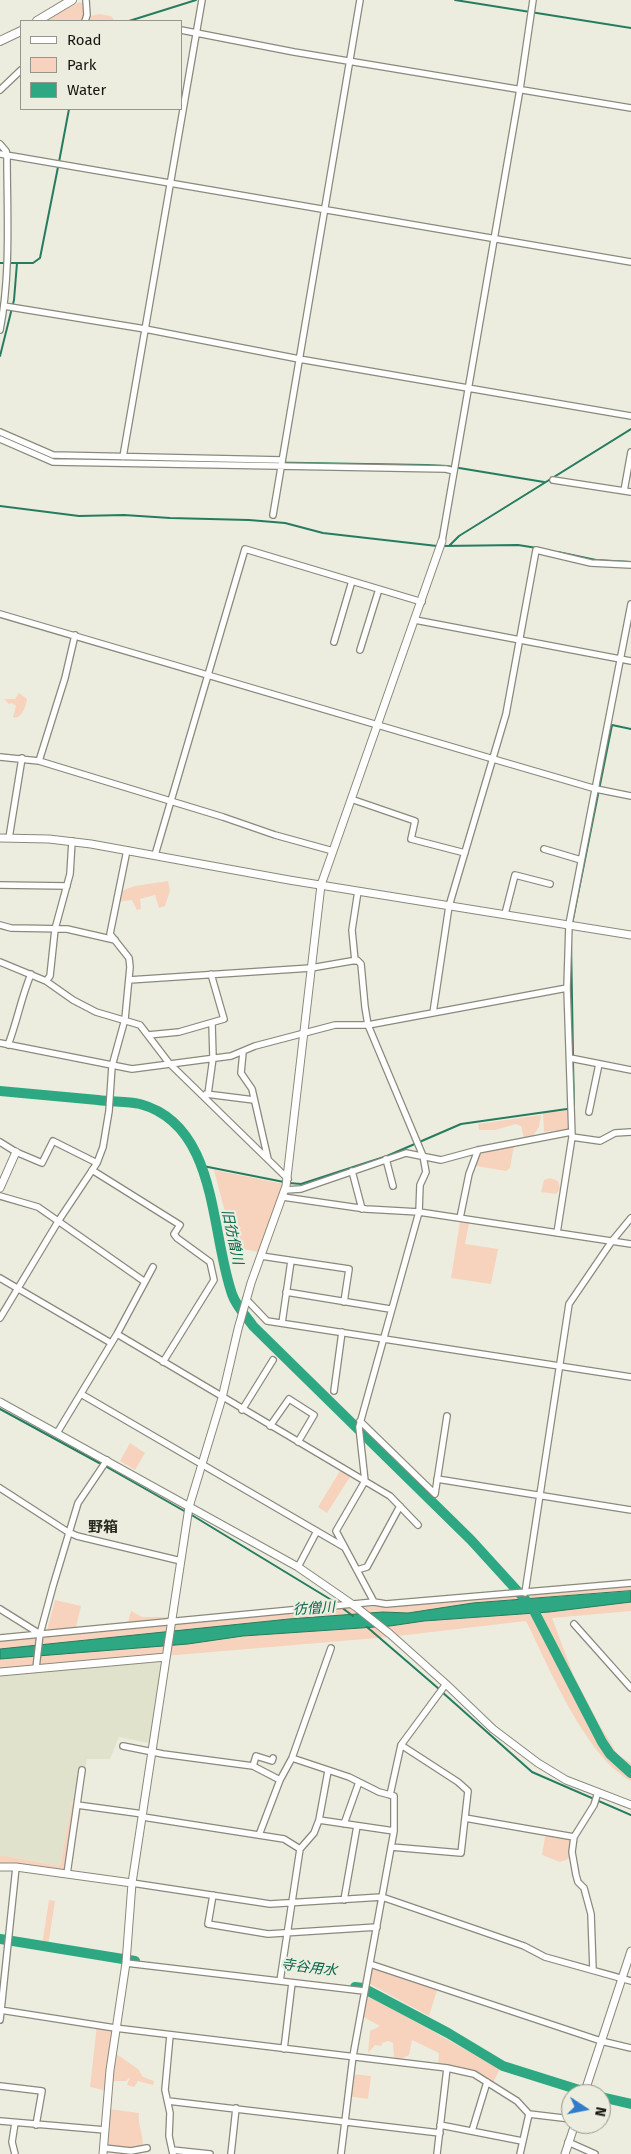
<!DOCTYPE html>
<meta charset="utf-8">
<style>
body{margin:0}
#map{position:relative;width:631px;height:2154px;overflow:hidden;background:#ecedde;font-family:"Fira Sans",sans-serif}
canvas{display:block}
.legend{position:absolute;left:20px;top:20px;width:162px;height:90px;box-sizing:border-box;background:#ecedde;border:1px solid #96978c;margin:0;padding:6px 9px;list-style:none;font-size:15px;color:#161611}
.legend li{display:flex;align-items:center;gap:10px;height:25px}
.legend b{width:25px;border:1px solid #96978c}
.north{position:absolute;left:561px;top:2084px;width:50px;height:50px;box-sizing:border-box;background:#ecedde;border:1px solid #96978c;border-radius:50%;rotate:101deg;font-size:14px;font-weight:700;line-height:20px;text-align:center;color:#161611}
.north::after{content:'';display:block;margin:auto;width:18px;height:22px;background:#2f7bcc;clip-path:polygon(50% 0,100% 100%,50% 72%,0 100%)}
</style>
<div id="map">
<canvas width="631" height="2154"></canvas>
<ul class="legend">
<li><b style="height:6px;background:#fff"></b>Road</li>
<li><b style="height:14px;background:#f7d3bd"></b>Park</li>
<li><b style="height:14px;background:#2da882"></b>Water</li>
</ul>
<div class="north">N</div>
</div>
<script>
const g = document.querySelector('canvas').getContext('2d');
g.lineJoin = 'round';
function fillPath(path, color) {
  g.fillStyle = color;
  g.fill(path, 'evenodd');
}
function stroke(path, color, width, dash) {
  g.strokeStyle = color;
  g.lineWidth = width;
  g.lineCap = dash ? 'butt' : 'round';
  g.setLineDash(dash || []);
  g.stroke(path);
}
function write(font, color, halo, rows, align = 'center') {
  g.font = font + ' "Fira Sans","Noto Sans JP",sans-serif';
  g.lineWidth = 4.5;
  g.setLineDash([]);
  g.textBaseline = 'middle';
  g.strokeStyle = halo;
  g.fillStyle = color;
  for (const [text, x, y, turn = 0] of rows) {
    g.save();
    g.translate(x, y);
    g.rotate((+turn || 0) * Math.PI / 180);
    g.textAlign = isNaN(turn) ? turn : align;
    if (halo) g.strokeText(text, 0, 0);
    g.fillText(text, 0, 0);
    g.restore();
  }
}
const built = new Path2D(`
 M166,1657l-12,87 -35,-7 -9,22h-23l-10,46 -5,-4 -12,65 -60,-11v-180z`);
const green = new Path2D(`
 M80,2l6,3 1,12 12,-3 12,2 4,5h-72z
 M19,693l8,6c-1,7 -4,16 -11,19l-3,-1 3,-11 -4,-3 -3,1 -5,-5h11z
 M168,881l2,10 -5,15 -6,2 -4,-13 -15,4 1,10 -4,1 -5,-10 -16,2 5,-11 14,-5z
 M567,1109l1,20 -24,3 -1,-19z
 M541,1115l-2,12 -6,9 -9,2 -3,-12 -5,-2 -21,6h-16l-1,-6z
 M514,1146l-4,22 -4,3 -30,-5 4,-12z
 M214,1170l70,14 -26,68 -29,-6 -3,-30z
 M550,1178l8,3 2,8 -4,5 -15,-2 3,-12z
 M460,1222l9,1 -4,21 33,5 -7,35 -40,-6z
 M130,1443l15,10 -10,17 -15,-9z
 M340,1471l10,6 -23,36 -9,-6z
 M631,1586v25l-79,7 21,56 26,50 19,31 13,8v18c-46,-25 -82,-114 -105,-160l-137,16 -389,33v-31l46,-5 9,-34 26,6 -6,25 52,-5 4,-15 11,6h27v5l147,-14 55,-1 85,-9z
 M72,1802l9,10 -14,59 -67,-4v-12l60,11z
 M554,1834l20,3 -1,20 -13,5 -18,-7 3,-18z
 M49,1900l6,1 -7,45 -6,-1z
 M370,1964l68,23 -9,29 -63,-34z
 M364,1993l136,76 -8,16 -23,-13 -31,-6 1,-13 -27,-13 -3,15 -9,4 -6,-2 -1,-14 -5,-2 -6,2 -1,3 -6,-1 -7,8 2,-22 10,-5 -20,-11z
 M97,2025l18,3 -3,23 26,18 5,8 11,4 -1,4 -15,-4 -4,6 -7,-2 3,-8 -4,4h-17l-1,10 -18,-4z
 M351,2074l20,2 -3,23 -20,-3z
 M109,2109l30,4c-2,13 6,23 3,36l-11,2 -27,-6z`);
const water = new Path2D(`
 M631,1591v11l-82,10 -125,9 -34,5 -147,10 -55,8 -188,15v-10l289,-30 94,-7 25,1 65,-10z`);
const stream = new Path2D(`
 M455,0l176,28
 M129,21l67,-21
 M59,162l10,-53
 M0,263h33l7,-5 18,-91
 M0,356l14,-56 3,-37
 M46,456l19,3 361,6 21,1 97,16
 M0,506l79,10 45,-1 46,3 79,2 36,3 38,10 114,13
 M450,545l9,-9 172,-107
 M442,546l76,-1 19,3
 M558,552l38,8 35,2
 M572,924l40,-199 19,4
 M571,941l2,115
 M203,1166l81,16
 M289,1183l12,1 86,-28 74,-32 113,-16 -1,-47
 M0,1409l101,55
 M105,1466l81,46
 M190,1514l148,90
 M341,1607l12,9
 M367,1627l72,62
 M442,1692l90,80 99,43`);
const river = new Path2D(`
 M0,1091c33,3 65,6 98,9 13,2 29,1 42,4 78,21 70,127 92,190 4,12 14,22 21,32l218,214 61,67 70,135 8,12 21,19
 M0,1939l135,22
 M355,1987l8,1 85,45 55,33 89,28
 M601,2097l30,7`);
const minor = new Path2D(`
 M85,21l2,-6 -1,-15
 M181,30l113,22 337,56
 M0,90l21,-20
 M0,144l6,7 1,4c0,58 4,118 -7,175
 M0,154l631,108
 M4,306l141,23 154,30 332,57
 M0,432l53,23 229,5
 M0,439l53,23 393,7 8,2
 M123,457l79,-457
 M553,480l78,12
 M624,491l7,-39
 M273,515l87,-515
 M442,541l78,-452 13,-89
 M0,614l500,147 96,28 35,7
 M415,620l216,41
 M334,642l18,-61
 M360,650l19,-61
 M0,757l39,4 184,56 52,18 58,16
 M39,761l26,-83 10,-43
 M351,799l64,22 -4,18 54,14
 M9,838l13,-80
 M544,849l37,11
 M155,855l90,-306 177,53
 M0,885l67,1
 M505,914l10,-39 35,9
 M0,925l11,3 56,1 48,11
 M355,961l-3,-31 6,-39
 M0,962l46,19 27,19 23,12 44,13 29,38 119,116
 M129,980l182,-12 46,-8 4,4 4,43 3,18 55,131 3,16 -6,13 -1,27 -60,215 6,54 -29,50 38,71
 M46,981l4,-5 5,-47 15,-55 2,-33
 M433,1013l16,-107 57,-192 30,-164 55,13 40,2
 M148,1035l31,-3 45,-13 -13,-45
 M0,1043l132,26 99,-13 24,-10 80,-21h33l199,-37
 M8,1045c9,-23 13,-47 23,-71
 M243,1052l-2,21 11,16 16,70
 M570,1058l61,12
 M206,1094l48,6
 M208,1094l5,-36 -1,-35
 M589,1112l10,-48
 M572,1137l28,4 15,-8 16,-1
 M0,1142l16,10 26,11 11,-22 44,22
 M386,1159l7,27
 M92,1170l88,55 -6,9 3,4 33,24 4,18 -51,82
 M352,1171l10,38
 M285,1190l16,-1 105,-36 35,7 37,-10 93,-18
 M0,1196l38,11 107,75
 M283,1197l83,12 53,3 212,32
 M460,1218l9,-44 9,-24
 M557,1233l15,-96 -5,-149 2,-64 62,-320
 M261,1256l88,13 -5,33
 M0,1278l111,65
 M286,1292l104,17
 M246,1299l21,22 364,56
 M0,1318l59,-98 38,-57 6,-16 6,-36 3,-45 13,-47 5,-52 -1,-9 -19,-24 17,-84
 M282,1323l9,-62
 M117,1334l273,162 28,29
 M334,1391l8,-59
 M81,1394l263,153
 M242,1410l31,-50
 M360,1421l75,73 12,-78
 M270,1426l19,-27 25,16 -16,27
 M57,1433l60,-99 36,-67
 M437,1479l194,31
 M0,1488l68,44 9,4 104,25
 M298,1567l19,-36
 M357,1570l10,-3 33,-61
 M525,1593l44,-289 43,-63 19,-23
 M0,1609l40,25
 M574,1624l57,64
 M0,1638l374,-36 12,2 245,-21
 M36,1668l4,-34 13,-48 25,-83 29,-43
 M123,1746l40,8 90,12 27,14
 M292,1758l57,19 30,15 15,4v35l-41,225 -12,98
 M253,1766l3,-10 16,5 1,-3
 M390,1795l11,-50 45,-61
 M77,1805l66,9
 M143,1817l141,22 16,10 -20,132
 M465,1818l109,19
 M319,1820l75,11
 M344,1824l15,-42
 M259,1835l21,-55 12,-22 39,-110
 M391,1847l70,6 7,-62 -10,-9 -57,-37
 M300,1849l14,-16 5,-13 9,-49
 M67,1874l15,-104
 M132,1883l138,21 112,-7 96,33 46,16 21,11 86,24
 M213,1895l-5,29 60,10 109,-7
 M344,1900l13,-74
 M126,1963l238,28
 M370,1964l231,77 30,7
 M593,1970l-2,-56 -7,-26 -6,-6 -2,-7 -4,-23 2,-15 20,-32 4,-13
 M0,2010l115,18 332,40 27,6 43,27 12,13 42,5
 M0,2020l16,-153
 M170,2035l-5,55 5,23 -1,23 3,14
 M284,2049l8,-66
 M0,2086l42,5 -6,34
 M168,2101l272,32
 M0,2121l105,9
 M440,2125l82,16
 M472,2131l15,-49
 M568,2142l27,12
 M104,2148l27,3 16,-3
 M15,2154l-3,-12 3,-19
 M173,2154l-1,-4 38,4
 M231,2154l5,-46
 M437,2154l10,-86
 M520,2154l9,-40`);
const tertiary = new Path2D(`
 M0,838l49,1 42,5 198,36 342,55
 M0,1188l16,-36
 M0,1402l298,165 58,40 34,27 56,50 47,45 45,34 28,17 65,25
 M0,1672l166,-15
 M0,1867h16l116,16
 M584,2094l47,-143
 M103,2154l7,-84 16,-107 6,-80 57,-376 33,-109 16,-69 13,-46 35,-97 35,-301 121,-344
 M565,2154l10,-30`);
const secondary = new Path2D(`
 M37,21l35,-21
 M0,41l21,-10`);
const waterNames = [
 ["旧彷僧川",232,1237,78],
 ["彷僧川",314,1609,-4],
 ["寺谷用水",309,1968,7]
];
const quarterNames = [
 ["野箱",103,1528]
];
fillPath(built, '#e0e2cc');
fillPath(green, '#f7d3bd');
fillPath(water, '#2da882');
stroke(water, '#267c60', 1);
stroke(stream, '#267c60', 2);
stroke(river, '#2da882', 10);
stroke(minor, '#898a7c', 8);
stroke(tertiary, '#898a7c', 9);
stroke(secondary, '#898a7c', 10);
stroke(minor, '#fff', 5.5);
stroke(tertiary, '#fff', 7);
stroke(secondary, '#fff', 8);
write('italic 14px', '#07664c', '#ecedde', waterNames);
write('bold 15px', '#2a2b20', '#ecedde', quarterNames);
</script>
